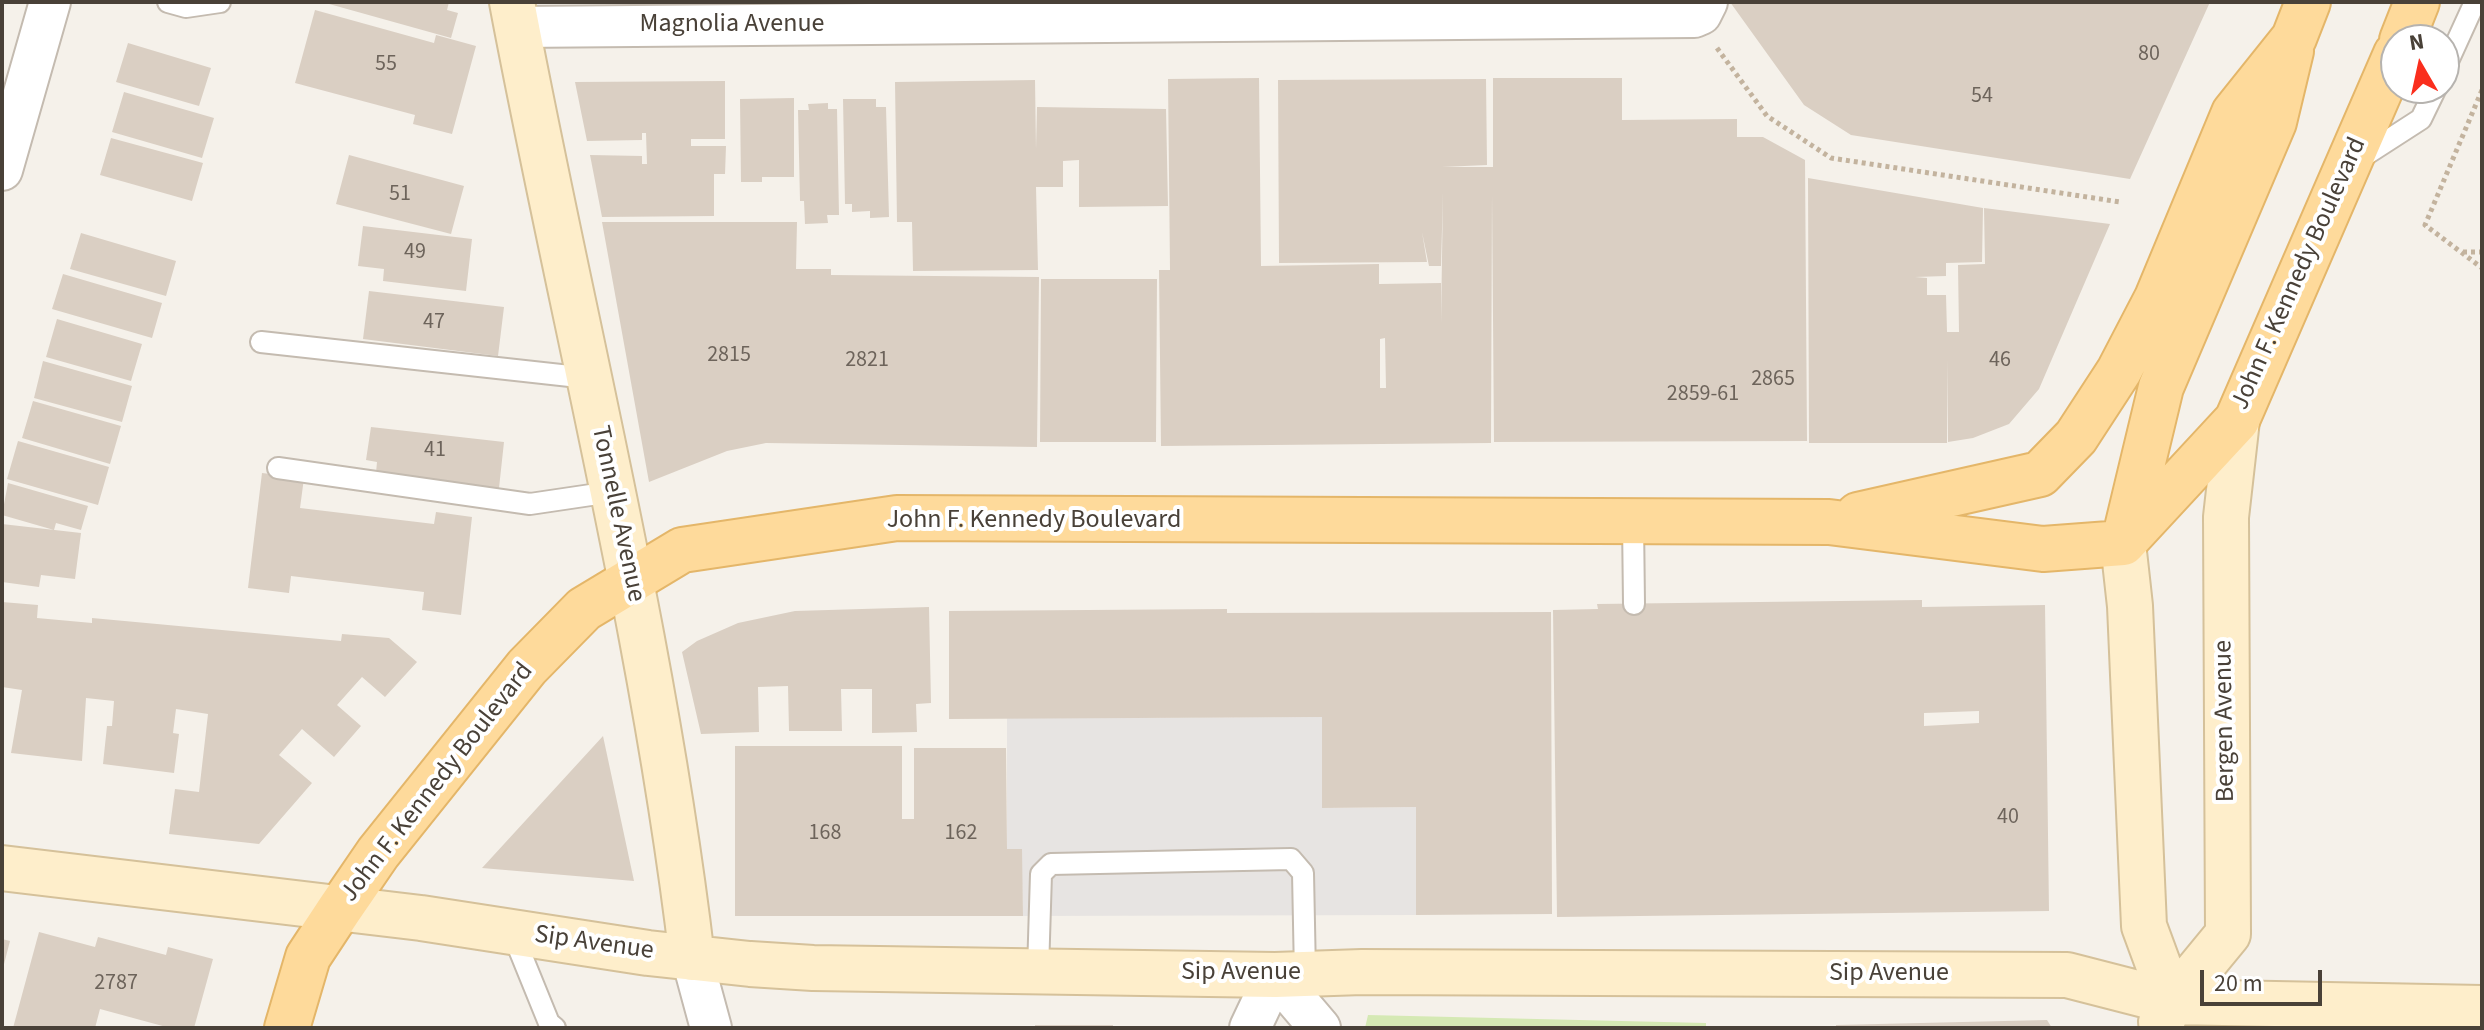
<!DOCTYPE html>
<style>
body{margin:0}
#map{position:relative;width:2484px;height:1030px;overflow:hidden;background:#f5f1ea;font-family:"Source Sans 3",sans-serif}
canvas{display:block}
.frame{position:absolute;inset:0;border:4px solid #494138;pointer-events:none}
.north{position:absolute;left:2380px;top:24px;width:80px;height:80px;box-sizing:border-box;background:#fff;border:2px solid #b6b3af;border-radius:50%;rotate:351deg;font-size:22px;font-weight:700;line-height:32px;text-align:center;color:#494138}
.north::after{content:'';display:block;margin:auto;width:28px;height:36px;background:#fa2e1d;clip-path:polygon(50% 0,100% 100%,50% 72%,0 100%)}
.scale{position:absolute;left:2200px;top:970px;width:122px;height:36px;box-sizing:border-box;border:4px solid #494138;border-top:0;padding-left:10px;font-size:24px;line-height:28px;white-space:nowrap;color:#494138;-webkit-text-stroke:6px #fff;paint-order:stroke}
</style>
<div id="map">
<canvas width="2484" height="1030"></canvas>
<div class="frame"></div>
<div class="north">N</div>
<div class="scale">20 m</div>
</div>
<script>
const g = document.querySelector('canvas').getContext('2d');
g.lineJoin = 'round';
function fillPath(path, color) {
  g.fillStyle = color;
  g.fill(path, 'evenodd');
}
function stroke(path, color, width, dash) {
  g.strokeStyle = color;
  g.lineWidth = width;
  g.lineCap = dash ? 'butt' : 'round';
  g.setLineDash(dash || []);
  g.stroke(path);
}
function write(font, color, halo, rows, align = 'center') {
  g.font = font + ' "Source Sans 3",sans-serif';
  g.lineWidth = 8;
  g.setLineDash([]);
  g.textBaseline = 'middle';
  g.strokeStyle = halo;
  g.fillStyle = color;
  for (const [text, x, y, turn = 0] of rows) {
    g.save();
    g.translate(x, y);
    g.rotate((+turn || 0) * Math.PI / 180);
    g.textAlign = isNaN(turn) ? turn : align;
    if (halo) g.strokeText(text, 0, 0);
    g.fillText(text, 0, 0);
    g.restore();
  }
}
const green = new Path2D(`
 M1368,1015l338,8v5h-341z`);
const parking = new Path2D(`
 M1322,717v91l94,-1v108l-393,1 -2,-67h-14v-131z`);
const building = new Path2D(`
 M322,2h127l-2,8 11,3 -7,25z
 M1730,2h480l-80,177 -279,-44 -47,-30z
 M315,10l119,33 2,-8 40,11 -24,88 -39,-10 2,-9 -120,-32z
 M128,43l83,25 -12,38 -83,-24z
 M1259,78l2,188 118,-2v20l62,-1v40l2,-131 -2,74h-12l-7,-34 5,30 -148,1 -1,-183 208,-1 1,86 -45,2h51v-89h129v42l115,-1v18h26l42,23 2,281 -313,1 -2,-248 -1,249 -330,3 -2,-176h11l-2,-191zM1385,338l1,50h-6v-49z
 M1035,80l1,69 1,-42 129,2 2,97 -89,1v-47l-16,1v26h-27l2,83 -125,1 -1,-49h-15l-2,-140z
 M725,81v58h-34v7h35l-1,28h-11v42l-112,1 -12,-62 52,1v8h5l-1,-31h-4v7l-55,1 -12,-59z
 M124,92l90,26 -12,40 -90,-26z
 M794,98v79h-32v5h-21l-1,-83z
 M843,99h33v8h10l3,110 -19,1v-7l-18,1v-8h-7z
 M828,103v6h9l2,106h-12l1,8 -23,1 -1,-23h-4l-2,-91h11l-1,-6z
 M111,138l92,25 -11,38 -92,-26z
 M349,155l115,31 -13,48 -115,-30z
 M1808,178l175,30 -1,54 -36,1v13l-31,1 12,1v17h19l1,37h12l-1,-67 27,-1 -1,-56 126,16 -71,165 -30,35 -36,14 -25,4 -1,-83v84h-138z
 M602,222h195l-1,47h35v6l208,2 -2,170 -271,-4 -39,8 -78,31z
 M363,226l109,13 -6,52 -83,-10 1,-12 -26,-3z
 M81,233l95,28 -10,35 -96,-27z
 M63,274l99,29 -10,35 -100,-29z
 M1041,279h116l-1,163h-116z
 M369,291l135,16 -6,49 -135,-17z
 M57,319l85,25 -11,37 -85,-24z
 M43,361l89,25 -10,36 -88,-24z
 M33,401l88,25 -11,38 -88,-26z
 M371,427l133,15 -5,46 -123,-15 1,-11 -11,-2z
 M18,441l91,26 -11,38 -91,-26z
 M262,473l42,5 -4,30 134,16 2,-12 36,5 -11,98 -39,-5 2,-18 -133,-16 -2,17 -41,-5z
 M8,483l80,23 -7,24 -25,-7 -2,7 -52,-15z
 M2,524l79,9 -6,46 -34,-4 -2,12 -37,-5z
 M1922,600v7l123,-2 4,306 -492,6 -4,-307 45,-1 -1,-5zM1979,711v12l-55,3v-13z
 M2,602l36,3 -1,13 55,5v-5l249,23 1,-7 47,4 28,24 -32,35 -23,-20 -25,28 24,21 -27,31 -32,-28 -23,26 33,28 -53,61 -90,-10 6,-45 24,3 9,-78 -32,-5 -3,24 6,1 -5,39 -71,-9 4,-38h5l2,-25 -28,-3 -4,63 -71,-8 11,-63 -20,-3z
 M929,607l2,96 -15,1 1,28 -45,1v-44h-31l1,42h-53l-1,-45 -30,1 1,45 -58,2 -19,-82 15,-11 41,-18 57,-12z
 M1227,609v4l324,-1 1,302 -136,1v-108l-94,1v-91l-373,2v-108z
 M603,736l31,145 -152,-13z
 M735,746h167v73h12v-71h92l1,101h15l1,67h-288z
 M39,932l56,15 3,-10 68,18 2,-8 45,12 -19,69h-24l-70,-19 -5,19h-82z
 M2,939l8,2 -7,27h-1z
 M2047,1020l5,8h-216v-3z
 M1035,1025h78v3h-78z`);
const path = new Path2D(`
 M1717,48l50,68 64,42 289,44
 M2482,90l-57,135 57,43
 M2463,252h19`);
const lane = new Path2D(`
 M168,2l18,5 34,-5
 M2444,70l31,-68
 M2359,159l62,-40 15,-31
 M261,342l327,36
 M278,468l252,36 81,-12
 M1633,521l1,83
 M512,932l37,91 6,5
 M1038,971l3,-97 10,-10 240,-5 12,14 2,101`);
const street = new Path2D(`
 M517,27l1177,-10 7,-3 6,-12
 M2,170l48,-168
 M692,958l19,70
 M1250,1028l25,-53 45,53`);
const secondary = new Path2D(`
 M512,2c60,318 142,634 180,956
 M2123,543l7,63 14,320 28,76
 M2,868l419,50 227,35 102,11 63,4 462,7 87,-3 705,3 105,27 310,6
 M2161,1022l11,-20 56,-68 -2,-417 11,-97`);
const primary = new Path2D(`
 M2402,40l15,-38
 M1858,515l182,-41 36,-37 43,-66 38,-73 77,-185 60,-75 14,-36
 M2124,541l37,-154 113,-265 17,-71
 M287,1028l21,-71 31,-47 39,-57 149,-186 57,-58 98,-59 215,-32 932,4 214,27 80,-6 114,-123 159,-366`);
const numberNames = [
 ["80",2149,55],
 ["55",386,65],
 ["54",1982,97],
 ["51",400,195],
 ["49",415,253],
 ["47",434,323],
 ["2815",729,356],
 ["2821",867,361],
 ["46",2000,361],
 ["2865",1773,380],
 ["2859-61",1703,395],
 ["41",435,451],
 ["40",2008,818],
 ["168",825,834],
 ["162",961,834],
 ["2787",116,984]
];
const streetNames = [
 ["Magnolia Avenue",732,25],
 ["John F. Kennedy Boulevard",2300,274,-66],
 ["Tonnelle Avenue",617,514,78],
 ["John F. Kennedy Boulevard",1034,521],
 ["Bergen Avenue",2226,721,-91],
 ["John F. Kennedy Boulevard",438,783,-52],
 ["Sip Avenue",594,944,8],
 ["Sip Avenue",1241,973],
 ["Sip Avenue",1889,974]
];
fillPath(green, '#d5e9b4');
fillPath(parking, '#e7e4e2');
fillPath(building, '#dacfc3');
stroke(lane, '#c4bbb0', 24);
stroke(street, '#c4bbb0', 44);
stroke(secondary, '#d5c19a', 48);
stroke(primary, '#e4b669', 48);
stroke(path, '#c3b39e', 5, [4, 4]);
stroke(lane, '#fff', 20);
stroke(street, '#fff', 40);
stroke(secondary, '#feeecb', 44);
stroke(primary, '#feda9b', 44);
write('22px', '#6d645b', null, numberNames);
write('26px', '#494138', '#fff', streetNames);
</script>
